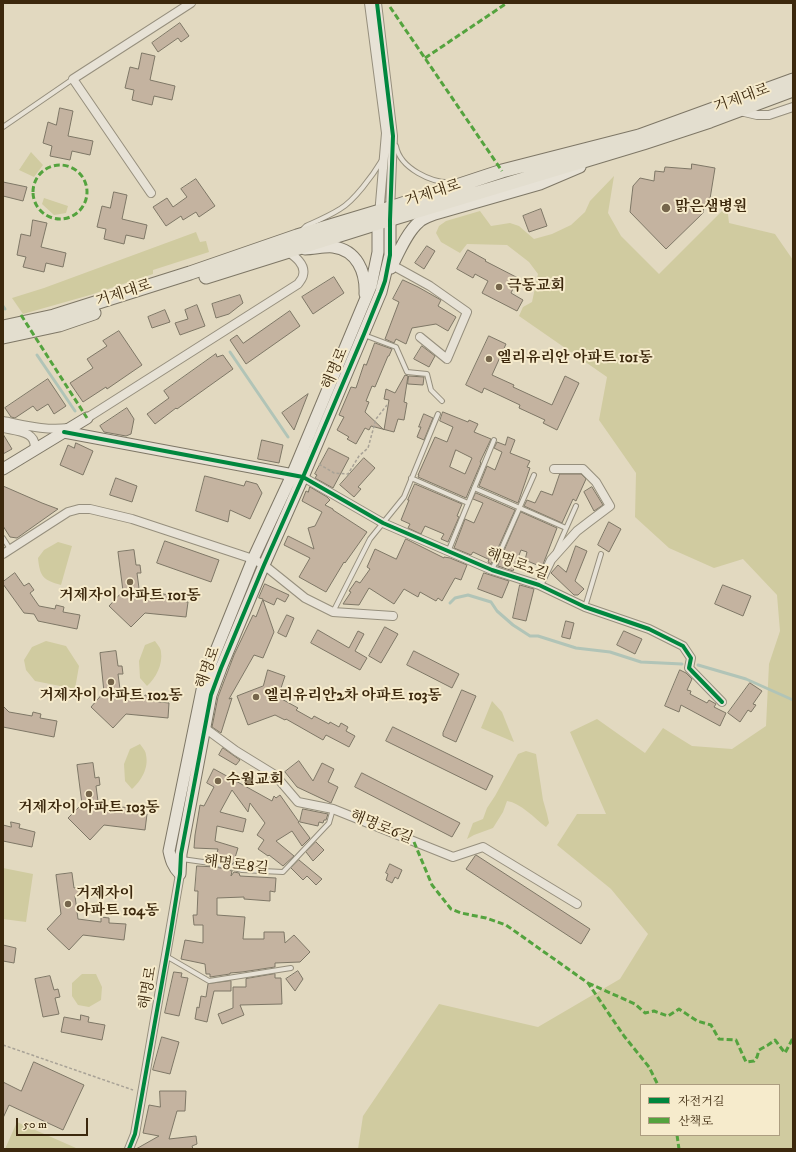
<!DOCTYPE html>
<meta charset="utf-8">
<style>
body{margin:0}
#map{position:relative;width:796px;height:1152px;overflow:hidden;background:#e2d9c0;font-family:"IM FELL DW Pica","Noto Serif KR",serif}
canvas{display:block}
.frame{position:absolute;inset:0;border:4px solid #3c280d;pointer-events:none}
.legend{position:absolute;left:640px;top:1084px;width:140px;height:52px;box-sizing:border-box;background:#f6ebcc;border:1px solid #ac9d80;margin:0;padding:5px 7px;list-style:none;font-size:12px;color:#3c280d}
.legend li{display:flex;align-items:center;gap:8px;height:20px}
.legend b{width:20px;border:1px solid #ac9d80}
.scale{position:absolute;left:16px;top:1118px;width:72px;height:18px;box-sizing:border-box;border:2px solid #3c280d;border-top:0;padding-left:5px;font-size:12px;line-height:14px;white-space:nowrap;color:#3c280d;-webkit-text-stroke:3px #f6ebcc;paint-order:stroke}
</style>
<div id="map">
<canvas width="796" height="1152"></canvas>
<div class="frame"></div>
<ul class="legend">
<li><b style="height:5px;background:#00873e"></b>자전거길</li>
<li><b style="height:5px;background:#54a33e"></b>산책로</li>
</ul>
<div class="scale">50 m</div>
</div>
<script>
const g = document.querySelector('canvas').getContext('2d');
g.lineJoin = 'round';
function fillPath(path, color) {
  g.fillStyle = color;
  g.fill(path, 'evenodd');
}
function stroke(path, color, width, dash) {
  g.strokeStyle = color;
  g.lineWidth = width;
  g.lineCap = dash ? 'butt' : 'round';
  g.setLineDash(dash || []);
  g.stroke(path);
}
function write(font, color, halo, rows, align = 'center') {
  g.font = font + ' "IM FELL DW Pica","Noto Serif KR",serif';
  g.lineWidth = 4;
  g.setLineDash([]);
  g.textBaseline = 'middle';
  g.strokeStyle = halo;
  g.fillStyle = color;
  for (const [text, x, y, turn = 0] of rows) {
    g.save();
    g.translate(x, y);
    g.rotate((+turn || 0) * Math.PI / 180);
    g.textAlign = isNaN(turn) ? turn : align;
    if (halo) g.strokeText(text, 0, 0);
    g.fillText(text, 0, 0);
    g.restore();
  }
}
const green = new Path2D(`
 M31,152l12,13 -9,12 -15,-7z
 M614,176l-6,37 13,23 38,38 68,-68 2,17 46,11 18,26v889h-435l5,-33 76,-112 99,23 82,-48 28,-45 -37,-45 -54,-44 20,-31h29l-36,-82 27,-13 48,34 18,-25 29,18 40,3 34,-23 3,-62 11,-33 -3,-36 -34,-36 -29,9 -45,-20 -34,-31 1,-44 -37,-53 8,-43 -88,-61 4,-9 9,-5 6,-28 -9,-12 -22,-17 -40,-1 -7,9 -19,-11 -5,-9 3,-7 7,-5 34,-10 11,15 19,-3 9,3 15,13 18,-5 19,-9 14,-13 5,-11zM641,1085h138v50h-138z
 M44,198l24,8 -2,7 -12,2 -12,-11z
 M196,232l4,10 6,-1 3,11 -56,18v4l-63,21 -67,19 -11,-16 32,-10z
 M58,542l14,4 -11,39c-18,-5 -21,-8 -23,-27l6,-8z
 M46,641l20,5 13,20 -4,23 -40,-8 -9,-11 -2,-10 8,-13z
 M155,641c2,3 6,7 6,11 2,12 -5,26 -14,34l-7,-8 -1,-17 6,-16z
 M492,701l10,11 12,30 -33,-14z
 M140,744c2,3 6,7 6,11 3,13 -5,26 -14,34l-7,-8 -1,-17 6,-15z
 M526,751l10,3 7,46 4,14 2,9 -3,4c-12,-9 -25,-24 -39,-26l-4,11 -10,16 -19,7 -7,4 6,-16 10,-4 4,-11 8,-12 23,-42z
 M3,868l30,6 -7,48 -23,-3z
 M82,974h14l6,13 -1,13 -12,7 -11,-2 -6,-9v-13z
 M17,1122l59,26v1h-71z`);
const stream = new Path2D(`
 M3,306l2,3
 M230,352l58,85
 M37,355l38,56
 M450,603l5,-5 13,-3 23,7 6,9 16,14 17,11h8l38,12 34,4 31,10 41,2
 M698,665l48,14 47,21`);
const building = new Path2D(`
 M180,23l9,13 -8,6 -3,-4 -20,14 -6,-9z
 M142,53l13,3 -5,24 25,6 -3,14 -18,-4 -2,9 -20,-5 2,-10 -9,-2 5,-21 8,2z
 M60,108l13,3 -5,25 25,5 -3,14 -18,-4 -2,9 -20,-4 2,-10 -9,-3 5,-21 8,3z
 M692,164l23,4 -6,37 -5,-1 -1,9 -37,36 -36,-37 3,-26 7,-8 14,3 1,-10 9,1 1,-5 26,2z
 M196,179l19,27 -16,11 -3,-5 -13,8 -2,-4 -15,10 -13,-19 14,-9 6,9 14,-10 -6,-8z
 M3,182l24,5 -4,14 -20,-5z
 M114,192l13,3 -5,24 25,6 -3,14 -18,-4 -2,9 -20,-5 2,-10 -9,-2 5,-21 8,2z
 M541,209l6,17 -18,6 -6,-16z
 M33,220l14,3 -6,24 25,6 -3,14 -17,-4 -2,9 -21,-5 3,-10 -9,-2 4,-21 9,2z
 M427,246l8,5 -11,18 -9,-6z
 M468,250l18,10 -1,1 33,17 -7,15 12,7 -6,11 -35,-18 6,-12 -13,-7 -2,4 -16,-9z
 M334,277l10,16 -31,21 -11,-17z
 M403,280l15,7 23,13 -3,6 18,11 -8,14 -12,-7 -24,4 -6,16 -10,-5 -2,4 -9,-4 14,-37 -6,-3z
 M240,295l3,8 -14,11 -13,4 -4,-14z
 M197,305l8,21 -25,9 -5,-12 13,-4 -3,-9z
 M165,310l5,12 -18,6 -4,-11z
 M290,311l10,15 -54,38 -16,-24 7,-5 6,8z
 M119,331l23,34 -35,24 -1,-2 -23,15 -13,-19 23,-15 -6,-9 20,-13 -4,-5z
 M489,336l17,8 -14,31 22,10 -1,2 39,18 13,-29 14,7 -22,47 -14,-7 2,-3 -26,-12 1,-3 -36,-17 -2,5 -16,-8z
 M375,343l17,6 -3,7h-1l-13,31 -3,-1 -6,15 3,1 -4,10 19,18 5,-30 -5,-1 2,-10 9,4 10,-18 3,1 -4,26 3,1 -3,17 -6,-1 -4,13 -23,-6 -2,4 -4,-2 -9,16 -9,-5 2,-2 -12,-7 7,-13 -5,-2 12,-28 5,1 8,-24 2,1z
 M422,346l13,10 -6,11 -15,-8z
 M216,354l1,3 6,-2 10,14 -56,40 -1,-1 -21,16 -8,-10 22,-16 -5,-7z
 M409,376l15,1 -1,8 -15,-1z
 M48,379l18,27 -12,8 -6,-10 -11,7 -4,-5 -18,12 -4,-1 -6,-9z
 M308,394l-14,36 -12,-17z
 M127,408l7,11 -3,15 -5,2 -22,-4 -4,-6z
 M443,412l25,10 1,-2 9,4 -4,8 17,7 -11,23 1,1 -15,35 -48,-21 1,-2h-1l17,-38 12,5 6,-15 -13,-6zM456,450l16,8 -7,16 -15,-7z
 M424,414l9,4 -9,22 -7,-3 4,-10h-2z
 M3,434l9,15 -9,5z
 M508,437l7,3 -5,13 20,8 -3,6 3,1 -12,35 -39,-17 8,-20 8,4 7,-18 -8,-4 3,-6 8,3z
 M262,440l21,5 -4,18 -21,-4z
 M76,443l17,8 -10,24 -23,-10 8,-20 6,3z
 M329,448l20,10 -16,30 -18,-10 2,-3 -2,-1z
 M364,458l11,10 -17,19 3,2 -7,8 -14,-12z
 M560,474h21l5,5 -10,22 -3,-2 -11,24 -38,-17 3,-6 8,3 6,-12 11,4z
 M205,476l39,10 2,-5 11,3 5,9 -12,26 -20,-9 -2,12 -32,-11z
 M116,478l21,8 -5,16 -22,-7z
 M415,484l47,20 -5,12 2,1 -11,25 -7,-3 3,-5 -19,-8 -4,8 -13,-6 2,-4 -9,-4 8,-20h-1z
 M3,486l39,17 16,6 -41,29 -7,-1 -7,-11z
 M310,487l17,10 3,3 -5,5 8,4v1l34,22 -22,31 -1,-1 -18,30 -27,-15 11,-19 -26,-13 4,-9 26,13 -6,-21 7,-2 7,-14 -20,-11 4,-10 2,1z
 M592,487l11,18 -9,6 -10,-19z
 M476,493l39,17 -24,54 -3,-2 1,-3h-1l-15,-7 -2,3 -17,-7 11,-29 9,4 9,-20 -10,-4z
 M521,512l36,16 -15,39 -17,-7 2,-8 -6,-2 -8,21 -15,-5z
 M609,522l12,7 -12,23 -11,-7z
 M406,539l38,19v-1l6,1 17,7 -6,15 -6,-2 -13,23 -4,-3 -2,3 -16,-9 -2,5 -14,-8 -10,15 -25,-16 -10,17 -16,-1 8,-12 -2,-1 7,-10 4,2 10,-14 -3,-2 8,-18 21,10z
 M165,541l54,19 -8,22 -54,-19z
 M576,546l11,5 -12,30 9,8 -6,6h-4l-23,-22 7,-8 8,7z
 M134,550l2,15h4l1,8h-4l3,23 22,3 1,-5 8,1v5l17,2 -2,15 -41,-4 -14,14 -22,-21 14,-15 -5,-39z
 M15,573l9,13 5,-3 5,7 -4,3 9,13 16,3 1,-4 8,2 -1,5 17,3 -3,14 -39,-8 -4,-7 -10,-1 -21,-29v-2z
 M484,573l25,8 -7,17 -24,-9z
 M265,584l24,11 -4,7 -8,-4 -3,7 -11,-5 11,32 -11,26 -9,-3 -25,44 3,-1 -11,35 -9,-6 6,-30 16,-42 19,-40 3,2 7,-18 -4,-1z
 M520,585l14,4 -8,32 -13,-3z
 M723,585l28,11 -8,20 -28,-12z
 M287,615l7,3 -8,19 -8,-4z
 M566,621l8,2 -4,16 -8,-2z
 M385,627l13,7 -17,29 -12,-7z
 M318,630l31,18 9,-17 6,3 -9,17 12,7 -7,12 -49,-27z
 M624,631l18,8 -7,15 -18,-9z
 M116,651l2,15h4l1,8h-5l3,23 23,3 1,-5 8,1 -1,5 17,2 -1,15 -42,-4 -13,14 -22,-21 13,-15 -4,-39z
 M414,651l45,23 -7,14 -45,-23z
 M268,670l17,6 -7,21 20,11 -2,2 16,9 2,-3 15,8 1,-2 9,5 2,-4 7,4 -2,4 9,5 -6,11 -23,-12 -3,5 -37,-21 -1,1 -10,-5 -27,10 -11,-29 26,-10z
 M680,670l6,3 6,6 -5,11 4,1 -1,3 17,9 2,-3 7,4 -2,3 12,6 -6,13 -39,-21 -2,7 -14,-6z
 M750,683l12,8 -9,13 3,1 -5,7 -3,-2 -8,12 -12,-9z
 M462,690l14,6 -20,46 -13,-6v-3z
 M3,706l6,6 23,4 1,-4 8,2 -1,4 17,3 -3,16 -51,-10z
 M393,727l100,49 -7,14 -100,-49z
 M223,748l17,12 -4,5 -17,-10z
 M299,761l14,20 9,-18 12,6 -6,13 10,5 -7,16 -34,-16 -12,-15z
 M93,763l2,15 4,-1 1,8 -4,1 3,23 23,2v-4l8,1v4l17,2 -2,16 -41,-5 -14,15 -22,-22 14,-14 -5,-39z
 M214,769l58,32 2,-5 2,2 4,-3 19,27h-1l12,16 -8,8 -10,-15 -16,10 18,15 -11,10 -14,-11 -1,1 -10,-7 6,-9 -7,-5 8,-12 -15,-20 -2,9 -16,-22 -12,22 26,7 -3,13 -26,-6 -2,15 23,7 -5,16 -18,-4 3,-11 -24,-1 1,-13 5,-30 4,1 10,-19 -7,-4z
 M362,773l98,50 -8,14 -97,-50z
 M303,809l25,5 -2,6h-2l-1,3 -4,-1 -1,4 -18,-4z
 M11,822l9,2 -1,4 16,4 -3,15 -29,-6v-16l8,2z
 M316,842l8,8 -11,11 -7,-9z
 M476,855l114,74 -9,15 -115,-75 9,-13z
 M299,860l23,19 -6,6 -9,-9 -4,4 -12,-12z
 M390,864l12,6 -4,9 -3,-2 -3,6 -6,-3 2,-6 -2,-1z
 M197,866l19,1 16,4 -1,5 3,-4 5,1 1,3 36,2 -1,14 -5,-1v10l-26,-2v-2l-27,1v17l28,2 -2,22h21v-7h20l1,11 9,-8 16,17 -10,10 -25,1v4l-33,5 -12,1v1l-20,3v-3h-4l-1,-10 -24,-5 4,-19 18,3v-18h-9l-1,-10h4l1,-24h-3z
 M72,873l2,15 5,-1 1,8 -5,1 3,23 23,3v-5l8,1v5l17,1 -2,16 -41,-5 -14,15 -22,-21 14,-15 -5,-39z
 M3,945l13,3 -2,15 -11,-2z
 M298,971l5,8 -8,12 -9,-12z
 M174,972l8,1 -1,4 7,1 -9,38 -14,-3z
 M275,974v4h6l1,26 -42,1 4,10 -22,9 -4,-10 15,-6v-21h13v-8z
 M50,976l4,14 4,-1 2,8 -5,1 4,16 -16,3 -8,-38z
 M231,981v10h-17l-7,31 -12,-3 2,-12 2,1 2,-12 5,1 2,-13z
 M81,1015l8,2 -1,5 17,3 -3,15 -41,-8 3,-15 16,3z
 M162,1037l17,5 -9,32 -17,-4z
 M34,1062l50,23 -21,45 -54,-25 -6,13v-36l18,9z
 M160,1091h26l-1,20h-8l-8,28 27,-3 1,8 -5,2 1,3h-57l23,-13 -16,-3 6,-28 11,2z`);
const path = new Path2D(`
 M319,464l15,9 14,1 11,-18 9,-8 8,-29 11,-14
 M3,1045l130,45`);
const lane = new Path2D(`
 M3,127l70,-48
 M396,146c4,22 36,38 57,36
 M303,229l3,-3c11,-5 23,-10 34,-17 14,-8 33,-34 42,-49
 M364,335l32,12 11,25 20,2 4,16 11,11
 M411,478l57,25
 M474,488l92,40
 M3,538l7,11
 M556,551l20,-45
 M448,552l46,-112
 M492,570l42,-95
 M585,607l16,-53
 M333,612l37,-73 34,-42 34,-83
 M182,859l35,5 25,6 41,2 46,-49 4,-14
 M166,956l43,25 82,-13`);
const street = new Path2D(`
 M369,3l17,130 -7,82
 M377,3l16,133 -3,75
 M740,111l17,4h12l24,-8
 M151,193l-78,-114 118,-76
 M392,265l38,21 37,26 -20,47 -27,-22
 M87,418l211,-134c2,-3 5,-6 5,-9 3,-11 -9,-19 -16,-24
 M3,421c21,4 43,10 65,7
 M3,428c13,3 36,3 31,23
 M303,477l80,46 109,47 47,15 46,22 64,22 34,17 8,12 -2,10 33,34
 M3,554l65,-42 11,-3h11l42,10 121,40 11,6 41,33 28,14 60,4
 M539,585l12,-25 26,-29 13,-10 20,-15 -14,-24 -13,-13h-29
 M202,726l34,25 39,24 23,27 35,7 120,48 30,-10 94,57
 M129,1149l6,-15 45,-260`);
const secondary = new Path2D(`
 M305,249c9,0 20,-3 28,-2 24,3 33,25 32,47
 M391,268c7,-14 16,-36 28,-46 4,-4 11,-6 16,-8l105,-30 40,-17
 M64,432l235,44
 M3,469l84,-51
 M180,874l1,-20 30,-159 10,-27 43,-103 39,-88 78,-185 9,-37v-35
 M180,874c-7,-7 -9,-14 -11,-23l33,-161 9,-27 42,-104 39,-84 79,-189 7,-34v-29`);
const primary = new Path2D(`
 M206,277l172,-54 265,-80 67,-22 83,-31
 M3,327l51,-11 136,-43 107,-37 93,-28 112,-37 137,-35 154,-56
 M3,337l56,-12 35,-12`);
const quiet = new Path2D(`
 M390,7l112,164
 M425,58l82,-55
 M33 192a27 27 0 1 1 54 0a27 27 0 1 1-54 0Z
 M21,315l66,103
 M414,842l18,43 19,24 10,4 25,5 20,7 82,58 36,53 25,31 9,18
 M588,983l47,21 10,9 9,-2 14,5 11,-7 18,12 14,4 8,14 17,1 10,22 8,-1 3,-4 2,-7 9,-5 7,-5 10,13 8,-15
 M677,1135l2,14`);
const cycleway = new Path2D(`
 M64,432l239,45 80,46 109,47 47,15 46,22 64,22 34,17 8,12 -2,10 33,34
 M129,1149l6,-15 34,-191 11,-69 1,-20 30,-159 10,-27 43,-103 39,-88 61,-143 17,-42 4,-11 5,-26v-35l3,-84 -16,-133`);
const markers = [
 [666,208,5,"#76664c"],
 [499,287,4,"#76664c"],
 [489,359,4,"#76664c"],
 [130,582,4,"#76664c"],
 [111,682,4,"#76664c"],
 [256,697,4,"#76664c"],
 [218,781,4,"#76664c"],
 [89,794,4,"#76664c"],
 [68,904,4,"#76664c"]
];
const streetNames = [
 ["거제대로",742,99,-20],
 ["거제대로",433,194,-18],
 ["거제대로",124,294,-18],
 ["해명로",336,369,-67],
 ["해명로2길",517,565,20],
 ["해명로",209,668,-70],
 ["해명로6길",381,828,22],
 ["해명로8길",236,866,7],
 ["해명로",149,988,-80]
];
const poiNames = [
 ["맑은샘병원",675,208],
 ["극동교회",507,287],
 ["엘리유리안 아파트 101동",497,359],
 ["거제자이 아파트 101동",130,597,"center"],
 ["거제자이 아파트 102동",111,697,"center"],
 ["엘리유리안2차 아파트 103동",264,697],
 ["수월교회",226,781],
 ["거제자이 아파트 103동",89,809,"center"],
 ["거제자이",76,895],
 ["아파트 104동",76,912]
];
fillPath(green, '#d0cba0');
stroke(stream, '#b1c4b7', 3);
fillPath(building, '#c4b3a0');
stroke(building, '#7e7766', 1);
stroke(lane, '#968f7d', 6);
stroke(street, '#968f7d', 10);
stroke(secondary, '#7e7766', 13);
stroke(primary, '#7e7766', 15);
stroke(path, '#a8a296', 1.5, [3, 2]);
stroke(lane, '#e7e2d6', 4);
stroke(street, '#e7e2d6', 8);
stroke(secondary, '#e7e2d6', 11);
stroke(primary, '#e3decf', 13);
stroke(quiet, '#54a33e', 3, [6, 3]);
stroke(cycleway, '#00873e', 4);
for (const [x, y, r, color] of markers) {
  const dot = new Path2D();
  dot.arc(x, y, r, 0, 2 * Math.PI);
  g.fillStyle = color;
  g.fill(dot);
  stroke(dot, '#f6ebcc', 1.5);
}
write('15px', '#3c280d', '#f6ebcc', streetNames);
write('bold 15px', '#3c280d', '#f6ebcc', poiNames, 'left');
</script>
